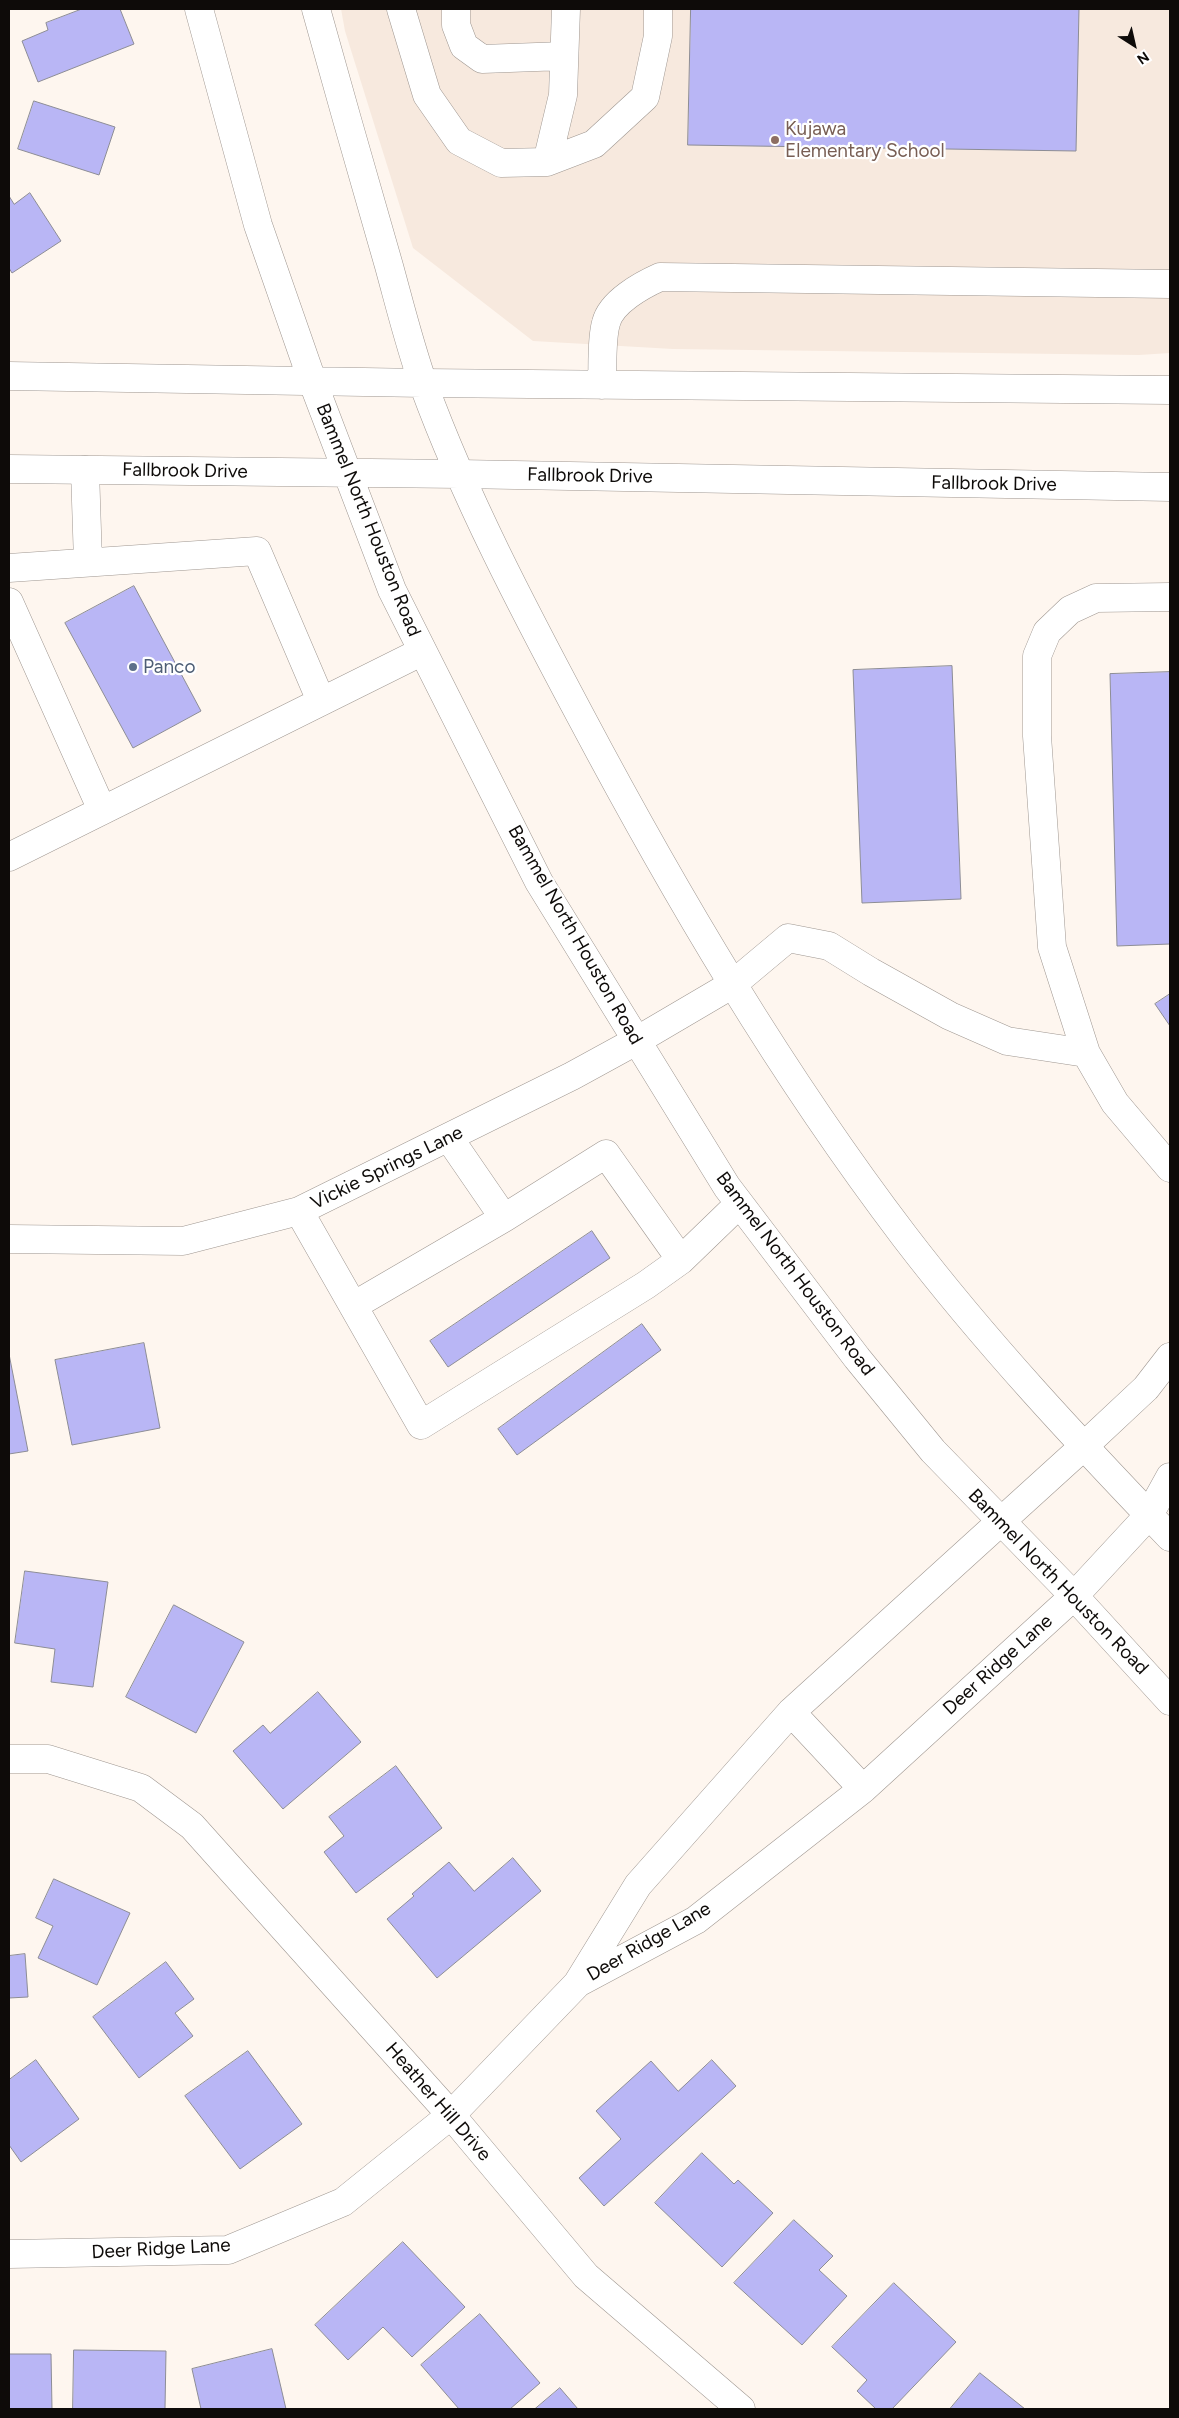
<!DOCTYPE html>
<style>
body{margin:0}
#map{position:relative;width:1179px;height:2418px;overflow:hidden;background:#fef6ef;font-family:Figtree,sans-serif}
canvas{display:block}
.frame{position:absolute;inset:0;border:10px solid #0e0b09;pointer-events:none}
.north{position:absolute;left:1109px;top:20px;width:50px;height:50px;-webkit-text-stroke:4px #fff;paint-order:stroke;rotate:145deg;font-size:14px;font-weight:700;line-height:20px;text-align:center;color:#0e0b09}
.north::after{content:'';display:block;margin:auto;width:18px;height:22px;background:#0e0b09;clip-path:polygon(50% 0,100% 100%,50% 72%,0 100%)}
</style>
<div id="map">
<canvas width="1179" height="2418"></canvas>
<div class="frame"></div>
<div class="north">N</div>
</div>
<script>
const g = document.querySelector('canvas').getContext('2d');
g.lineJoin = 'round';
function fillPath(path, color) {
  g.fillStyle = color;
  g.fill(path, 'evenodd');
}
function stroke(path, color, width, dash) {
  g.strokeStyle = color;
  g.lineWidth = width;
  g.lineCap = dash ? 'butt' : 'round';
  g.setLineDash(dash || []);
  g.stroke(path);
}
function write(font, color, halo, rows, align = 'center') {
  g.font = font + ' Figtree,sans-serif';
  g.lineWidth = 4.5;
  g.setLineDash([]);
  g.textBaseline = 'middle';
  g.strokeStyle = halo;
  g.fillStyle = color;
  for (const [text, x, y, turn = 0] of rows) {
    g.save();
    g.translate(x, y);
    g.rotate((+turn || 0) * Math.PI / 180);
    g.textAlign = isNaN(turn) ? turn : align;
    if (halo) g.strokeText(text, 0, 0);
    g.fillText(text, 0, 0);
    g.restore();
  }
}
const built = new Path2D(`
 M341,9h829v344l-31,2 -466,-6 -140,-8 -120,-93 -68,-217z`);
const building = new Path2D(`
 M82,9h38l14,35 -96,38 -16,-41 26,-11 -2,-7z
 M691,9h388l-3,142 -388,-6z
 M34,101l81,26 -16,48 -81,-26z
 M30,193l31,48 -49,32 -3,-5v-72l5,8z
 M134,586l67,125 -68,37 -68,-125z
 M952,666l9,233 -99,4 -9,-233z
 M1170,672v272l-53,2 -7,-272z
 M1170,994v32l-15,-22z
 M592,1231l18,27 -162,109 -18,-26z
 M642,1324l19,26 -144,105 -19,-26z
 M144,1343l16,85 -88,17 -17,-85z
 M9,1354l19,97 -19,3z
 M25,1571l83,11 -15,105 -42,-5 4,-33 -40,-6z
 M174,1605l70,37 -48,91 -70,-36z
 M318,1692l43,50 -78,67 -50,-58 30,-26 7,8z
 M396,1766l46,62 -86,65 -32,-41 20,-16 -15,-19z
 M513,1858l28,33 -104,87 -50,-59 27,-23 -2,-2 37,-32 25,29z
 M54,1879l76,34 -33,72 -59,-27 15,-32 -17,-8z
 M25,1954l3,43 -19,1v-42z
 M166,1962l28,37 -19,14 18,23 -54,42 -46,-61z
 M248,2051l54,73 -62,45 -55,-73z
 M36,2060l43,59 -58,43 -12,-17v-65z
 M712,2060l24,26 -132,120 -25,-28 42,-39 -25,-28 55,-50 27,30z
 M702,2153l32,31 4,-4 35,33 -51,54 -67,-64z
 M794,2220l39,36 -14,14 28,26 -45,49 -68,-62z
 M403,2242l62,65 -53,50 -29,-30 -35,33 -33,-35z
 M894,2283l62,59 -64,67h-16l-19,-18 10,-11 -35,-33z
 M480,2314l60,69 -30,26h-51l-38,-44z
 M272,2349l14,60h-85l-9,-40z
 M74,2350l92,1 -1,58h-92z
 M9,2354h42l1,55h-43z
 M980,2373l45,36h-75z
 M560,2388l18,21h-43z`);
const minor = new Path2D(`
 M401,9l26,86 32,46 42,22 46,-1 47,-18 51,-47 13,-61v-27
 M456,9v16l8,21 18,13 82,-3
 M547,162l16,-67 3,-86
 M423,383l747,7
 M602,385c1,-18 -1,-45 4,-62 5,-21 36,-38 54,-46l510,7
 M85,470l3,92
 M460,474l710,13
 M9,568l248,-17 64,150
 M9,602l93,208
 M9,857l412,-205
 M1086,1053l-34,-106 -15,-211v-80l10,-24 23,-22 26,-12 74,-1
 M449,1138l55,80 102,-64 75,106
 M299,1211l122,214 225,-140 35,-25 58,-56
 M9,1239l174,2 116,-30 273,-135 64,-35 97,-57 55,-46 41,8 42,26 79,44 57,25 79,12 29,50 55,65
 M353,1306l151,-88
 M791,1712l72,77
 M9,1759h39l93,29 51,38 259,289 135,161 155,133
 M578,1983l118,-63 167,-131 211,-193 75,-81 21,-38
 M9,2254l219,-4 115,-48 108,-87 126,-131 61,-99 153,-173 293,-266 62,-58 24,-31`);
const major = new Path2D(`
 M199,9l59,216 54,155 80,210 147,292 188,305 130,171 76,93 141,145 96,105
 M316,9c24,86 48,171 73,257 11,40 21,81 35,120 41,112 100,224 156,329 96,181 201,359 325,522 81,106 173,204 265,300
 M9,376l414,7
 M9,469l451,5`);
const markers = [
 [775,140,5,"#8d6e63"],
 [133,667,5,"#5c6f8a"]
];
const educationNames = [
 ["Kujawa",785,129],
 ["Elementary School",785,151]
];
const streetNames = [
 ["Fallbrook Drive",185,471,1],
 ["Fallbrook Drive",590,476,1],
 ["Fallbrook Drive",994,484,1],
 ["Bammel North Houston Road",368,520,68],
 ["Bammel North Houston Road",575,935,60],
 ["Vickie Springs Lane",387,1168,-26],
 ["Bammel North Houston Road",795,1274,53],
 ["Bammel North Houston Road",1058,1582,46],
 ["Deer Ridge Lane",998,1665,-42],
 ["Deer Ridge Lane",649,1942,-30],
 ["Heather Hill Drive",438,2102,49],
 ["Deer Ridge Lane",161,2249,-3]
];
const serviceNames = [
 ["Panco",143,667]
];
fillPath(built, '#f7e9de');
fillPath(building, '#b9b6f5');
stroke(building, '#8d8d95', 1);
stroke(minor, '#9f9791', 29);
stroke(major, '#9f9791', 29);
stroke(minor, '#fff', 28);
stroke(major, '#fff', 28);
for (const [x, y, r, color] of markers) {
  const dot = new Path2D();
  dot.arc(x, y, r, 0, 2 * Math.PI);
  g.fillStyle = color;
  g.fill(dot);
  stroke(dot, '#fff', 2);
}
write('19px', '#785e54', '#fff', educationNames, 'left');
write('19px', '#0e0b09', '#fff', streetNames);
write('19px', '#4e5e75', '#fff', serviceNames, 'left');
</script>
